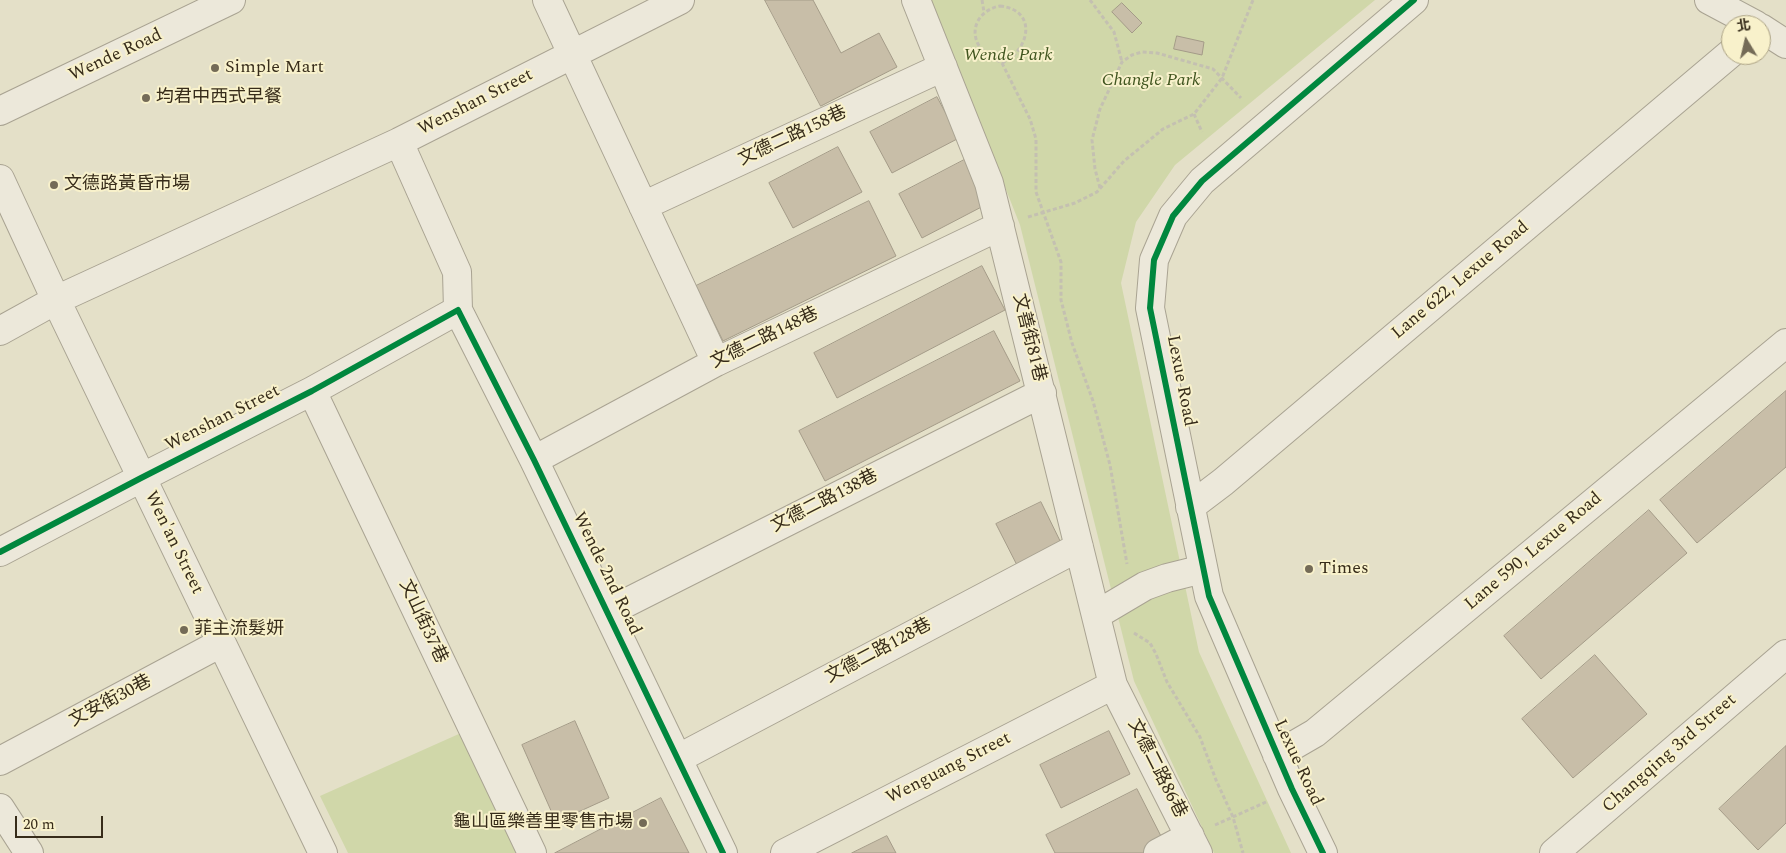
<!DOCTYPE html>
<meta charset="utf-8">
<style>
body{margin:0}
#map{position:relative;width:1786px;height:853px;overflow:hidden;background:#e4e0c8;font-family:Spectral,"Noto Sans TC",serif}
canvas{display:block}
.north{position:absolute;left:1721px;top:15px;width:50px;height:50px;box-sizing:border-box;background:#f8f1cb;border:1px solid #aba284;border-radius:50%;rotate:351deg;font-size:14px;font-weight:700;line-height:20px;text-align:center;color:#372c1a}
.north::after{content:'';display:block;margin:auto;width:18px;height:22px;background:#746b57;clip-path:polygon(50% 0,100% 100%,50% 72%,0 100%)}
.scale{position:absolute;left:15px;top:816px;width:88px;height:22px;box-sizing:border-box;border:2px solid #372c1a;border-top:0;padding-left:6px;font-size:15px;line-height:18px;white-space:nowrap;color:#372c1a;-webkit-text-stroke:4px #f8f1cb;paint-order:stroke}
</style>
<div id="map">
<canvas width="1786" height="853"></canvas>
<div class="north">北</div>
<div class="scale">20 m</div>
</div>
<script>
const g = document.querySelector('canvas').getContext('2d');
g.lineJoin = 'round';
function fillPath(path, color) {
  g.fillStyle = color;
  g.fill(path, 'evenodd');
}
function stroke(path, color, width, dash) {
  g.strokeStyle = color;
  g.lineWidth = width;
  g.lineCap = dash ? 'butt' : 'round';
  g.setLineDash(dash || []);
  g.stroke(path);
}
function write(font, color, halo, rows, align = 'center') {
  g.font = font + ' Spectral,"Noto Sans TC",serif';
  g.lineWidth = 4;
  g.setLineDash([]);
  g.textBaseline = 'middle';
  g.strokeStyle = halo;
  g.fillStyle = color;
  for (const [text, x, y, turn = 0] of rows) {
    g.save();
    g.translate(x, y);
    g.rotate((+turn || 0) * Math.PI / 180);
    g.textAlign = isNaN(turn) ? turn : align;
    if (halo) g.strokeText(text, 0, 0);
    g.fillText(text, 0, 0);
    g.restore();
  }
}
const green = new Path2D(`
 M931,0h444l-200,165 -39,57 -15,61 78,369 92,201h-77l-80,-172 -114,-456z
 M461,733l59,120h-172l-28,-57z`);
const building = new Path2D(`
 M765,0h48l28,53 38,-20 18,34 -76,39z
 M1122,3l20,20 -10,10 -20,-21z
 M1177,36l27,6 -2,13 -28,-6z
 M937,97l22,41 -67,35 -22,-41z
 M838,147l24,45 -69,36 -24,-45z
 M968,158l23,44 -69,36 -23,-44z
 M869,201l27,55 -173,85 -27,-55z
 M982,266l23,44 -168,88 -23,-45z
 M994,331l26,50 -195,100 -26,-50z
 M1786,391v76l-89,76 -37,-43z
 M1041,502l24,49 -44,22 -25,-49z
 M1649,510l38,43 -146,126 -37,-43z
 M1595,655l52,59 -74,64 -51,-59z
 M575,721l34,77 -53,24 -34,-77z
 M1109,731l21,43 -69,34 -21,-43z
 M1786,746v77l-28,27 -39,-41z
 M1137,789l28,55 -17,9h-93l-9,-18z
 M661,798l28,55h-134z
 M887,836l9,17h-44z`);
const path = new Path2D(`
 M982,0l2,12
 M1090,0l24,32 8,30
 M1000,6c38,4 30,44 2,57 -8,-5 -19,-10 -24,-19 -9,-18 4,-35 22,-38z
 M1002,63l28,56 6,20v53l25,70v38l11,43 21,58 17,64 17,99
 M1194,114l8,18
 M1100,188l-5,-19 -3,-29 8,-31 22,-47 10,-7 10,-3 15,1 56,16 28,29
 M1028,217l47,-14 22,-11 27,-31 39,-32 31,-15 28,-36 31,-78
 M1134,633l16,10 6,11 11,28 33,55 16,43 17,37 10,36
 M1215,825l51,-23`);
const minor = new Path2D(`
 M547,0l169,362
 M916,0l73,183 124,502 85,168
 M1709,0l47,25
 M1761,28l25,16
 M0,111l231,-111
 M399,142l58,130 1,38 76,150 189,393
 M0,179l56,121 267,553
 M643,206l300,-139
 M0,331l56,-31 343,-158 281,-142
 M312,391l220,462
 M534,460l182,-98 284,-136
 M1190,507l33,-25 508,-429
 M0,552l141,-74 171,-87 146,-81
 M608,612l434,-219
 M1096,615l49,-29 22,-8 36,-9
 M1277,755l38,-22 471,-390
 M679,758l400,-211
 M0,761l221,-118
 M0,808l29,45
 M785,853l328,-168
 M1158,853l32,-17
 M1323,853l-31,-64 -83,-193 -59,-288 4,-48 19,-44 29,-35 212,-181
 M1554,853l232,-199`);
const cycleway = new Path2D(`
 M0,552l141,-74 171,-87 146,-81 76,150 189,393
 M1323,853l-31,-64 -83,-193 -59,-288 4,-48 19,-44 29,-35 212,-181`);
const markers = [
 [215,68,5,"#746b57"],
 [146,98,5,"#746b57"],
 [54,185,5,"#746b57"],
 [1309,569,5,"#746b57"],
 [184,630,5,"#746b57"],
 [643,823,5,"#746b57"]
];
const streetNames = [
 ["Wende Road",116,56,-25],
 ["Wenshan Street",476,103,-27],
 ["文德二路158巷",793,137,-25],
 ["Lane 622, Lexue Road",1461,281,-40],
 ["文善街81巷",1028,338,76],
 ["文德二路148巷",765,339,-26],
 ["Lexue Road",1180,381,79],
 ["Wenshan Street",223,419,-27],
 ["文德二路138巷",825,502,-27],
 ["Wen'an Street",173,543,64],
 ["Lane 590, Lexue Road",1534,552,-40],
 ["Wende 2nd Road",606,574,64],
 ["文山街37巷",422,622,65],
 ["文德二路128巷",879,652,-28],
 ["文安街30巷",111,702,-28],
 ["Changqing 3rd Street",1670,754,-41],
 ["Lexue Road",1297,763,65],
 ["Wenguang Street",949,769,-27],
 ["文德二路86巷",1156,769,63]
];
const parkNames = [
 ["Wende Park",1008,56],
 ["Changle Park",1151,81]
];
const poiNames = [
 ["Simple Mart",225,68],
 ["均君中西式早餐",156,98],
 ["文德路黃昏市場",64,185],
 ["Times",1319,569],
 ["菲主流髮妍",194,630],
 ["龜山區樂善里零售市場",633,823,"right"]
];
fillPath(green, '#d0d7a9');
fillPath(building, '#c8bea8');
stroke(building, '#a49b88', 1);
stroke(minor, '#a9a392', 30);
stroke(path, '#c4c0b1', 3, [4, 2.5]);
stroke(minor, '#ece8da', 28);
stroke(cycleway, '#00873e', 6);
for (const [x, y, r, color] of markers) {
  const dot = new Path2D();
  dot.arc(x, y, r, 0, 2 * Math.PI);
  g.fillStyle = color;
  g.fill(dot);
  stroke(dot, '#f8f1cb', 2);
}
write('18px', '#372c1a', '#f8f1cb', streetNames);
write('italic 18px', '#40551f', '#f8f1cb', parkNames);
write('18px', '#372c1a', '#f8f1cb', poiNames, 'left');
</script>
